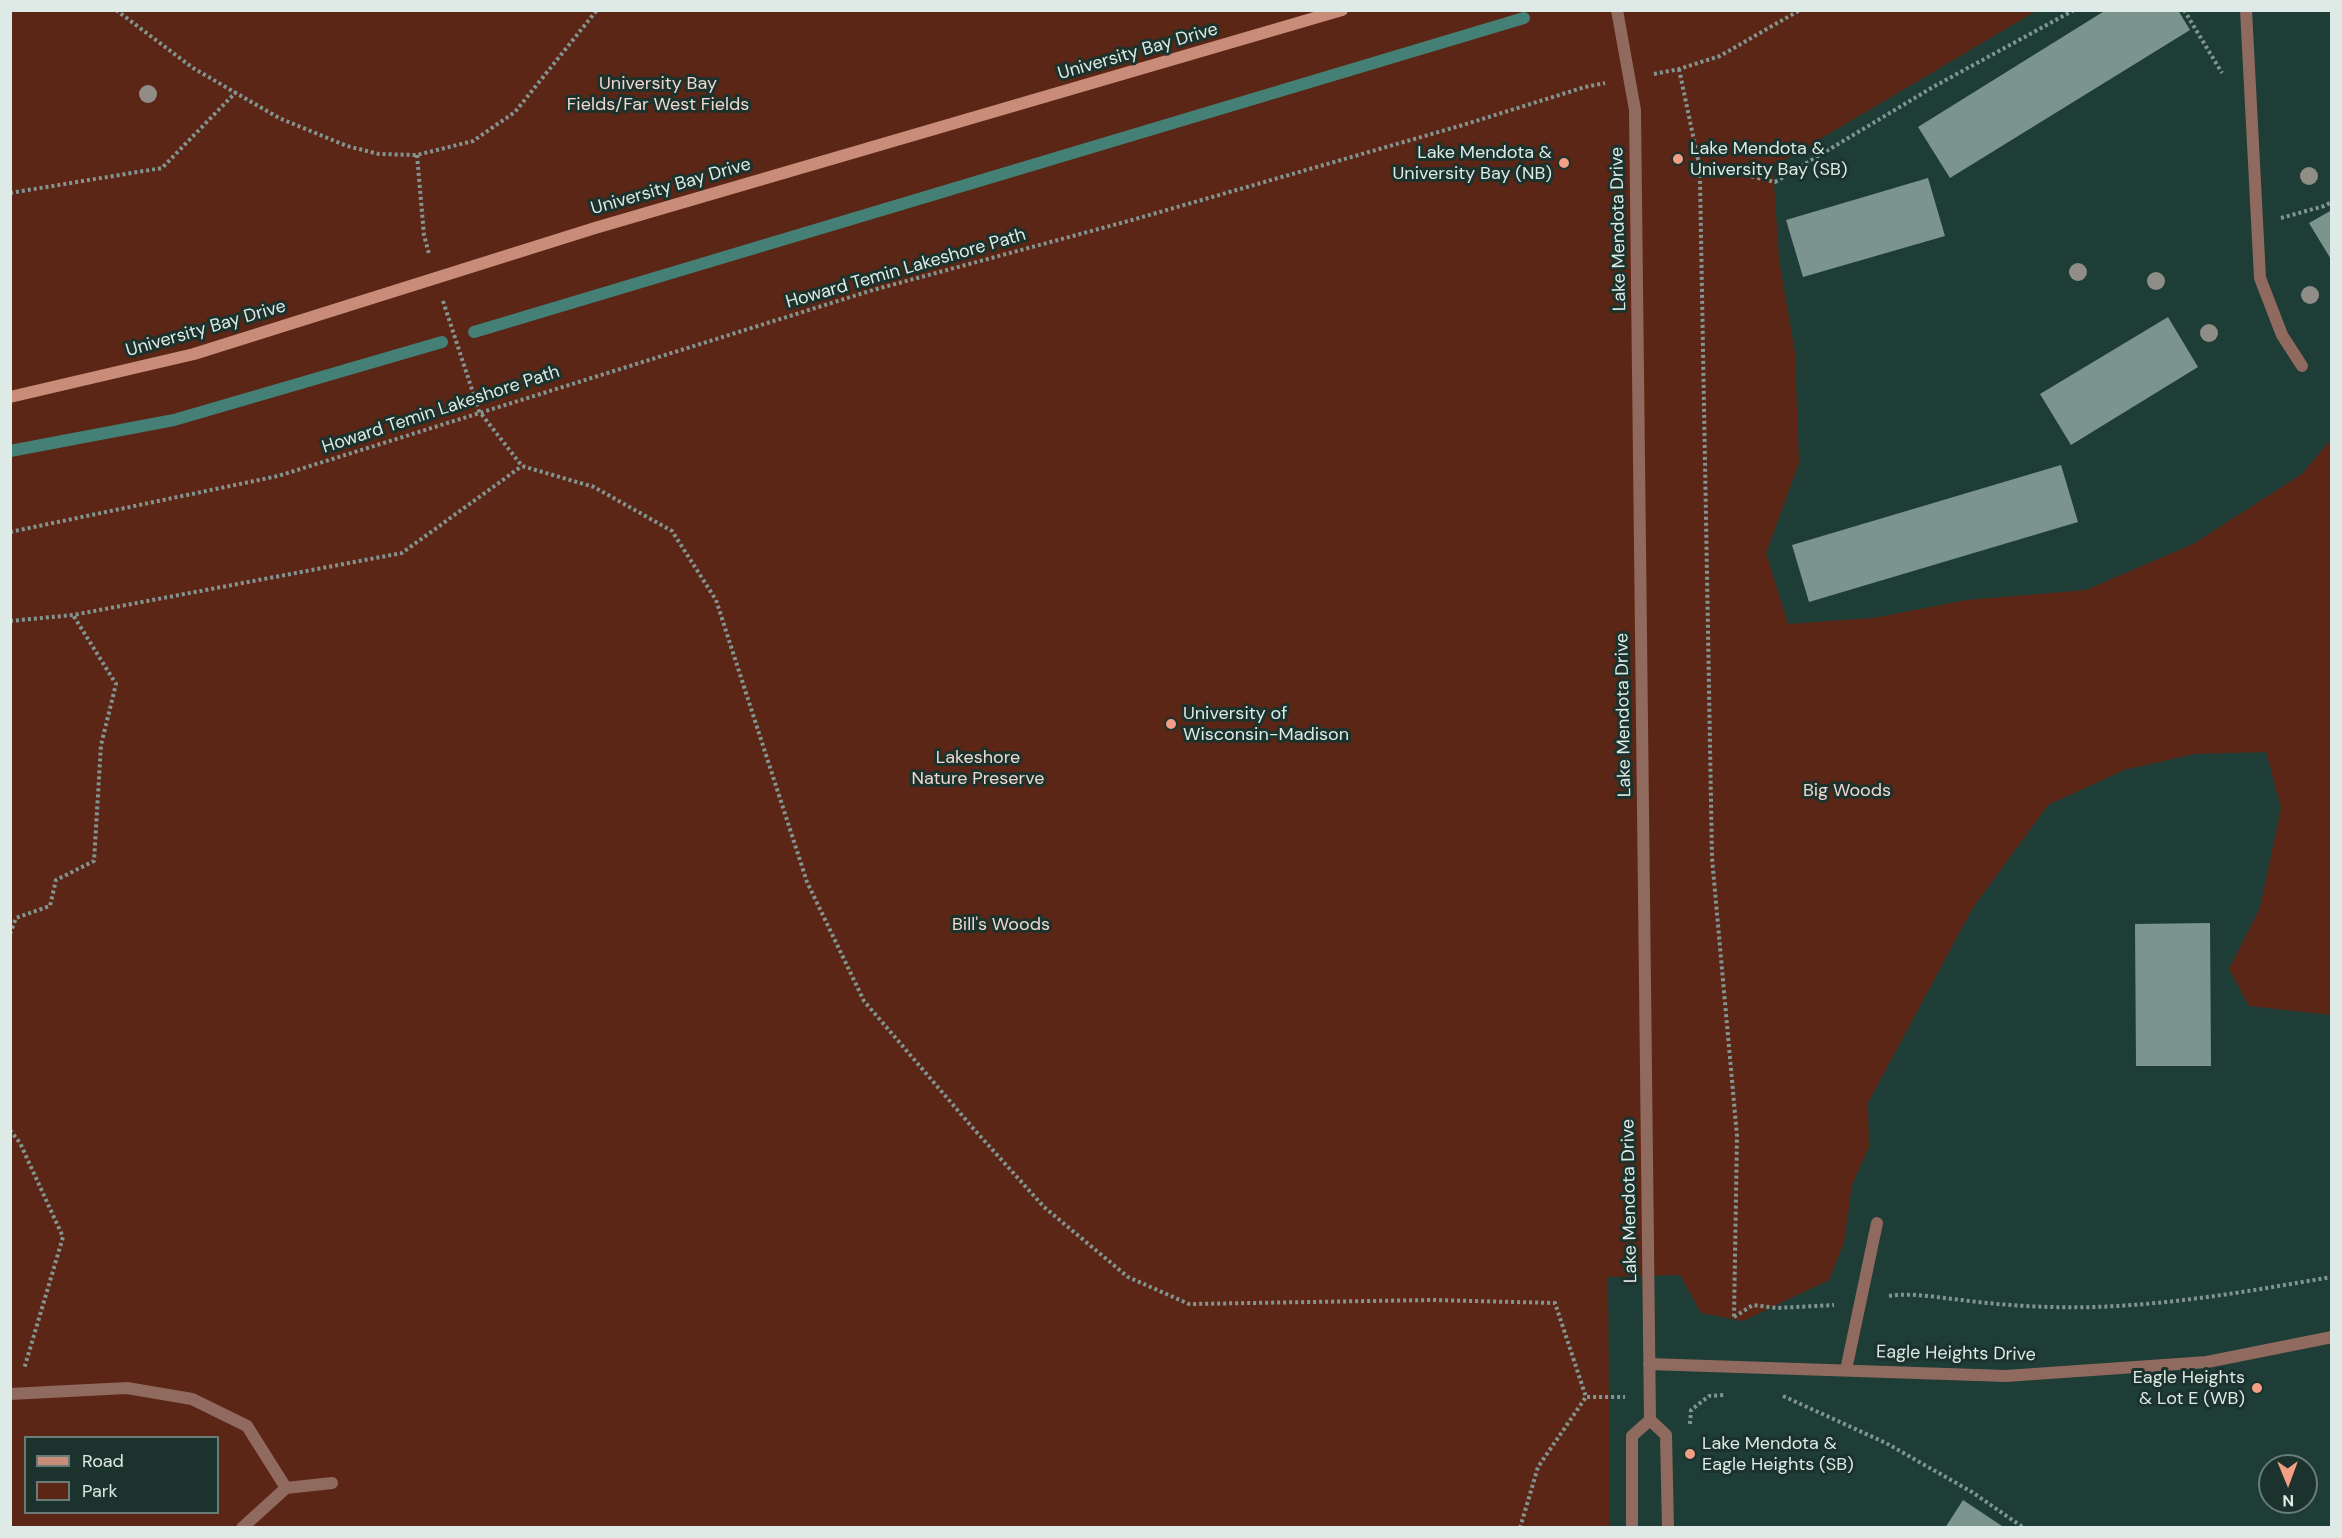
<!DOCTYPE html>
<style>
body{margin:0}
#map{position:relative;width:2342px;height:1538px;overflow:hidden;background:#1b322d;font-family:"DM Sans",sans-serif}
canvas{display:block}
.frame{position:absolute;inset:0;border:12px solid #ddeae6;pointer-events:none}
.legend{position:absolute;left:24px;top:1436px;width:195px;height:78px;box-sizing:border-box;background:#1b322d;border:2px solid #697c77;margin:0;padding:8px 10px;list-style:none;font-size:18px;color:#ddeae6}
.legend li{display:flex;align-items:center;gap:12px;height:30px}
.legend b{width:30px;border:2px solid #697c77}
.north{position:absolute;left:2258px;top:1454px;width:60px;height:60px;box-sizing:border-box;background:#1b322d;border:2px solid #697c77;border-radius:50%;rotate:179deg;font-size:16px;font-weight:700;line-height:24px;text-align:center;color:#ddeae6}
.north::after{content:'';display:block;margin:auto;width:21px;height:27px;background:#f39f85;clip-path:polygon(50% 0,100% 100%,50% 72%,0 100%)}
</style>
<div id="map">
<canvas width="2342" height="1538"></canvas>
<div class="frame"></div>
<ul class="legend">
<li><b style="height:8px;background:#c98c79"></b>Road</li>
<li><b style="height:16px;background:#5b2615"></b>Park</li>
</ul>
<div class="north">N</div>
</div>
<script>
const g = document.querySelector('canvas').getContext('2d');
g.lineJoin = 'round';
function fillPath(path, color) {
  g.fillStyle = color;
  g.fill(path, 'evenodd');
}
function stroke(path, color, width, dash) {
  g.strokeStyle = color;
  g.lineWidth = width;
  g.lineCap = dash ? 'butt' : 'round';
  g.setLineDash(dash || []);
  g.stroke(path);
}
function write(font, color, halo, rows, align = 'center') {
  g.font = font + ' "DM Sans",sans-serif';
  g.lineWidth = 6;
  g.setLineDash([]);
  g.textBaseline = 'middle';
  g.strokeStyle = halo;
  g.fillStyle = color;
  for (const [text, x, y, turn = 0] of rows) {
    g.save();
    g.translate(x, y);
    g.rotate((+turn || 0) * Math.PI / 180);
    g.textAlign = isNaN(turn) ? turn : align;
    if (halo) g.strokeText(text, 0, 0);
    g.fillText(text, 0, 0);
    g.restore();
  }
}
const built = new Path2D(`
 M10,11h2321v1516h-2320zM26,1438h192v74h-192zM2270,1466h36v36h-36z`);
const green = new Path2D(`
 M10,11h2026l-263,156 6,93 16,93 4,110 -33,90 22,71 85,-6 94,-18 119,-10 107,-46 109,-70 29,-35v576l-82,-9 -20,-37 31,-61 21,-100 -15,-56 -72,2 -70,16 -76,35 -76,104 -104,194 1,44 -17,38 -8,57 -15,38 -86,41 -42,-8 -21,-38 -72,2 2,250h-1599zM26,1438h192v74h-192z`);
const stream = new Path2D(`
 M474,332l1050,-314
 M10,451l164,-31 268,-78`);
const building = new Path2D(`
 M2106,10h72l12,20 -240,148 -32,-51z
 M1928,178l17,58 -142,41 -17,-57z
 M2332,210v51l-23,-38z
 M2168,317l30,50 -127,78 -31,-51z
 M2061,465l17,57 -269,80 -17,-57z
 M2210,923l1,143h-75l-1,-142z
 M1963,1500l42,28h-60z`);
const path = new Path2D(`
 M116,10l77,58 86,50 68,28 32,8 38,1 56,-14 42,-29 82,-102
 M2184,10l38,63
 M1679,69l20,95 1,15 12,679 25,278 -3,182
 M1654,74l25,-5 41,-13 80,-46
 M417,155l7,80 5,19
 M1699,164l76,18 158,-95 141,-77
 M10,193l152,-25 74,-76
 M2281,218l43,-12 8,-4
 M443,301l36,110 43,55 72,21 78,44 44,69 91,282 57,119 108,126 72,80 84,70 61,27 243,-4 123,3 31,94h39
 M10,532l268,-56 595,-186 259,-70 331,-95 122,-38 20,-4
 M10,621l63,-6 329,-62 120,-87
 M10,934l6,-16 34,-12 6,-26 38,-19 7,-116 15,-61 -43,-69
 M10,1130l10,13 43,94 -39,132
 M1889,1296c24,-4 49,2 73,4 29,4 58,6 87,7 95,3 189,-14 283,-30
 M1734,1317l19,-12 24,3 57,-3
 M1783,1396l103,47 86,49 52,36
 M1690,1424l1,-14 18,-14 16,-1
 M1520,1528l18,-61 48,-70`);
const lane = new Path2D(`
 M2246,10l14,268 22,57 20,31
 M10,1394l117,-6 65,11 55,27 39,62
 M242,1528l44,-40 46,-5`);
const street = new Path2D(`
 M1617,10l18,100 15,1310 16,15 2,93
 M1649,1364l357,12 201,-14 125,-25
 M1846,1370l31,-147
 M1632,1528v-92l18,-16`);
const secondary = new Path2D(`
 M10,397l184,-43 401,-126 747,-218`);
const trees = [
 [148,94],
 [2309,176],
 [2078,272],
 [2156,281],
 [2310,295],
 [2209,333]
];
const markers = [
 [1678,159,6,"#f39f85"],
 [1564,163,6,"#f39f85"],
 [1171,724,6,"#f39f85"],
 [2257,1388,6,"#f39f85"],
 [1690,1454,6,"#f39f85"]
];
const streetNames = [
 ["University Bay Drive",1138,52,-16],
 ["University Bay Drive",671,187,-16],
 ["Lake Mendota Drive",1619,229,-91],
 ["Howard Temin Lakeshore Path",906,269,-16],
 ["University Bay Drive",206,329,-16],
 ["Howard Temin Lakeshore Path",441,410,-18],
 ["Lake Mendota Drive",1624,715,-91],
 ["Lake Mendota Drive",1630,1201,-91],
 ["Eagle Heights Drive",1956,1354,1]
];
const parkNames = [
 ["University Bay",658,84],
 ["Fields/Far West Fields",658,105],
 ["Lakeshore",978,758],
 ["Nature Preserve",978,779],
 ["Big Woods",1847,791],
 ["Bill's Woods",1001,925]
];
const poiNames = [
 ["Lake Mendota &",1690,149],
 ["University Bay (SB)",1690,170],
 ["Lake Mendota &",1552,153,"right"],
 ["University Bay (NB)",1552,174,"right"],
 ["University of",1183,714],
 ["Wisconsin-Madison",1183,735],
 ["Eagle Heights",2245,1378,"right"],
 ["& Lot E (WB)",2245,1399,"right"],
 ["Lake Mendota &",1702,1444],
 ["Eagle Heights (SB)",1702,1465]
];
fillPath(built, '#1d3d36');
fillPath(green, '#5b2615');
stroke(stream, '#448075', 12);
fillPath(building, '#7b958e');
stroke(path, '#839591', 4, [3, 3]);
stroke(lane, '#906a5e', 12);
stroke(street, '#906a5e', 12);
stroke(secondary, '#c98c79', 12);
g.fillStyle = '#908d87';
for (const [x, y] of trees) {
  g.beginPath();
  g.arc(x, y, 9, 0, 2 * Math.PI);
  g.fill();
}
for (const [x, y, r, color] of markers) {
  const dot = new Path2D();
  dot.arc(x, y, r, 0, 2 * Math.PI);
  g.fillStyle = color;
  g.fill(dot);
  stroke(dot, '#1b322d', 2);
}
write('18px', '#ddeae6', '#1b322d', streetNames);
write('18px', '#f0d7d0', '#1b322d', parkNames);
write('18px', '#ddeae6', '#1b322d', poiNames, 'left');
</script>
